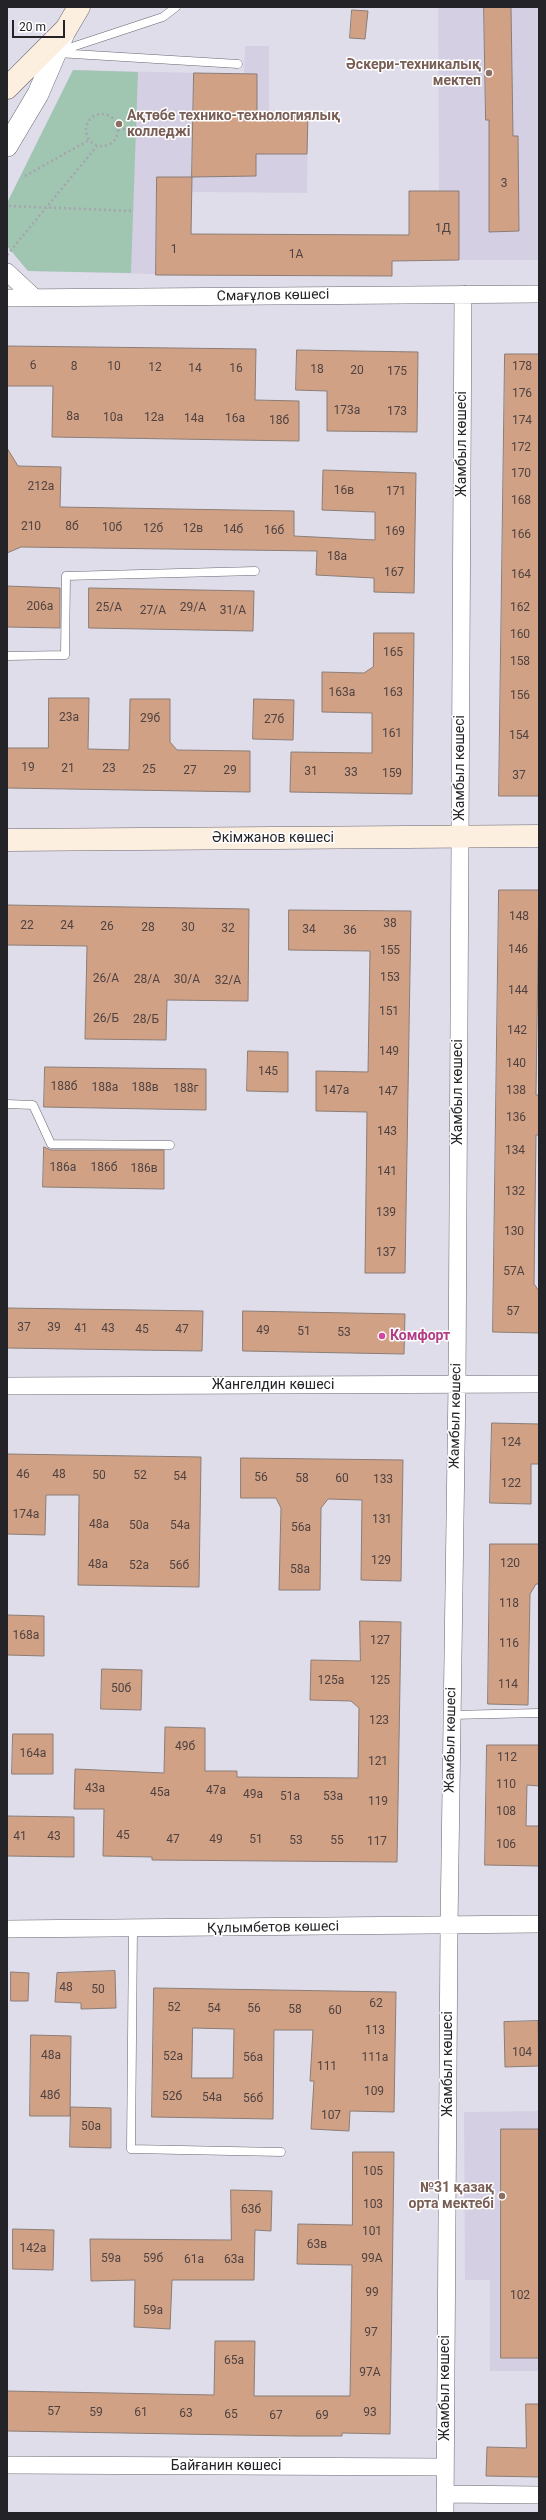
<!DOCTYPE html>
<meta charset="utf-8">
<style>
body{margin:0}
#map{position:relative;width:546px;height:2520px;overflow:hidden;background:#e0ddea;font-family:Roboto,sans-serif}
canvas{display:block}
.frame{position:absolute;inset:0;border:8px solid #242328;pointer-events:none}
.scale{position:absolute;left:12px;top:20px;width:53px;height:18px;box-sizing:border-box;border:2px solid #242328;border-top:0;padding-left:5px;font-size:12px;line-height:14px;white-space:nowrap;color:#242328;-webkit-text-stroke:3px #fff;paint-order:stroke}
</style>
<div id="map">
<canvas width="546" height="2520"></canvas>
<div class="frame"></div>
<div class="scale">20 m</div>
</div>
<script>
const g = document.querySelector('canvas').getContext('2d');
g.lineJoin = 'round';
function fillPath(path, color) {
  g.fillStyle = color;
  g.fill(path, 'evenodd');
}
function stroke(path, color, width, dash) {
  g.strokeStyle = color;
  g.lineWidth = width;
  g.lineCap = dash ? 'butt' : 'round';
  g.setLineDash(dash || []);
  g.stroke(path);
}
function write(font, color, halo, rows, align = 'center') {
  g.font = font + ' Roboto,sans-serif';
  g.lineWidth = 3;
  g.setLineDash([]);
  g.textBaseline = 'middle';
  g.strokeStyle = halo;
  g.fillStyle = color;
  for (const [text, x, y, turn = 0] of rows) {
    g.save();
    g.translate(x, y);
    g.rotate((+turn || 0) * Math.PI / 180);
    g.textAlign = isNaN(turn) ? turn : align;
    if (halo) g.strokeText(text, 0, 0);
    g.fillText(text, 0, 0);
    g.restore();
  }
}
const built = new Path2D(`
 M438,7h101v253h-80v-69h-20z
 M245,46h24v64l6,4h33l-1,79 -115,-1 -1,83 -163,-4 -21,-25v-43l66,-133 171,4z
 M539,2111v260h-49v-91h-25l-1,-168z`);
const green = new Path2D(`
 M73,70l65,2 -7,201 -103,-2 -21,-25v-43z`);
const building = new Path2D(`
 M484,7h27l2,129h5l1,95 -30,1v-112h-3z
 M352,10l16,1 -3,28 -15,-1z
 M194,73l63,1v40h51l-1,40h-51v22l-64,1z
 M157,177h35l-1,57 218,1v-44h50v69l-67,1v15l-236,-1z
 M7,346l249,3 -1,51 44,1v40l-247,-4 1,-51h-46z
 M297,350l121,2 -1,80 -90,-1v-40l-31,-1z
 M505,354h34v442h-40z
 M7,448l11,18 43,1 -1,40 234,4v25l81,4v-28l-53,-2 1,-40 93,3 -2,120 -40,-1v-14l-58,-3 1,-24 -296,-4 -14,6z
 M7,586l53,2v40l-53,-1z
 M89,588l165,3 -1,40 -164,-3z
 M374,633h40l-2,161 -122,-2 1,-40 81,1v-40l-50,-1v-40l42,1 9,-6z
 M49,698h40l-1,51 41,1 1,-51h40v43l7,8 73,1v41l-243,-4v-40h41z
 M254,699l40,1 -1,40 -40,-1z
 M499,890h40l-3,205h3v40h-3l-2,149 5,7v42l-46,-1z
 M7,905l242,4 -1,92 -81,-1 -1,40 -81,-1 2,-93 -80,-1z
 M289,910l122,1 -6,362h-40l2,-161 -51,-1v-40l52,1 2,-121 -81,-1z
 M248,1051l40,1v40l-41,-1z
 M45,1067l161,2v41l-162,-3z
 M44,1147l7,3h113v39l-121,-2z
 M7,1308l196,3 -1,40 -195,-3z
 M243,1311l162,3 -1,40 -161,-3z
 M492,1423l47,1v40h-8v40l-41,-1z
 M7,1454l194,3 -2,130 -121,-2 1,-90h-33l-1,40 -38,-1z
 M241,1458l162,2 -2,121 -40,-1 1,-80 -34,-1 -7,9 -1,82h-41l2,-82 -5,-10h-35z
 M490,1544h49v40h-3l-6,10 -2,111 -40,-1z
 M7,1615l37,1v40l-37,-1z
 M360,1621l41,1 -4,240 -245,-2v-3l-49,-1 1,-47h-30l1,-40 89,4 1,-46 40,1v43h32v6l121,1 1,-70 -8,-7 -41,-1 1,-40 49,1z
 M102,1669l40,1 -1,40 -40,-1z
 M13,1734h40v40h-41z
 M487,1745h52v41l-12,-1 -1,41h13v40l-54,-1z
 M7,1816l67,1v40l-67,-1z
 M115,1971l1,37 -35,1v-6l-26,-1 2,-29z
 M11,1972l18,1 -1,28h-17z
 M154,1988l242,4 -2,120 -44,-1 -1,20 -38,-2 3,-48h-4l3,-51h-39l-1,89 -121,-2zM193,2028l41,1 -1,49h-41z
 M538,2021l1,45 -34,1 -1,-45z
 M31,2035l40,1 -1,80h-40z
 M71,2107l40,1v40l-41,-1z
 M501,2129h38v229h-38z
 M353,2152h41l-4,282 -48,-1v3h-46l-289,-5v-40l207,4 1,-54h40l-1,55h96l2,-131 -55,-1 1,-40 54,1z
 M231,2190l41,1 -1,40 -16,-1 -1,50h-82l-2,49 -36,-2 1,-47 -44,1 -1,-42 141,1z
 M13,2229l41,1 -1,40 -40,-1z
 M526,2404h13v73l-53,-1 1,-29 39,1z`);
const path = new Path2D(`
 M86 130a16 16 0 1 1 32 0a16 16 0 1 1-32 0Z
 M118,129h18
 M25,176l64,-36
 M9,206l124,5
 M7,255l90,-109`);
const service = new Path2D(`
 M60,51l103,-34 13,-10
 M57,53l181,11
 M7,656l58,-1 1,-79 189,-5
 M7,1104l26,1 18,39 119,1
 M451,1715l88,-2
 M133,1929l-2,220 150,3`);
const minor = new Path2D(`
 M7,272l28,26
 M7,298l532,-4
 M7,1386l532,-2
 M7,1929l532,-5
 M7,2465l438,2
 M445,2494l94,1
 M445,2513l4,-587 8,-541 6,-1091`);
const tertiary = new Path2D(`
 M7,146l31,-52 27,-63`);
const secondary = new Path2D(`
 M7,88l59,-59 13,-22
 M7,840l532,-4`);
const markers = [
 [489,73,4,"#8d6e63"],
 [119,124,4,"#8d6e63"],
 [382,1336,4,"#d1479c"],
 [502,2196,4,"#8d6e63"]
];
const numberNames = [
 ["3",504,184],
 ["1Д",443,229],
 ["1",174,250],
 ["1А",296,255],
 ["6",33,366],
 ["8",74,367],
 ["10",114,367],
 ["178",522,367],
 ["12",155,368],
 ["14",195,369],
 ["16",236,369],
 ["18",317,370],
 ["20",357,371],
 ["175",397,372],
 ["176",522,394],
 ["173а",347,411],
 ["173",397,412],
 ["8а",73,417],
 ["10а",113,418],
 ["12а",154,418],
 ["14а",194,419],
 ["16а",235,419],
 ["18б",279,421],
 ["174",522,421],
 ["172",521,448],
 ["170",521,474],
 ["212а",41,487],
 ["16в",344,491],
 ["171",396,492],
 ["168",521,501],
 ["210",31,527],
 ["8б",72,527],
 ["10б",112,528],
 ["12б",153,529],
 ["12в",193,529],
 ["14б",233,530],
 ["16б",274,531],
 ["169",395,532],
 ["166",521,535],
 ["18а",337,557],
 ["167",394,573],
 ["164",521,575],
 ["206а",40,607],
 ["25/А",109,608],
 ["29/А",193,608],
 ["162",520,608],
 ["27/А",153,611],
 ["31/А",233,611],
 ["160",520,635],
 ["165",393,653],
 ["158",520,662],
 ["163а",342,693],
 ["163",393,693],
 ["156",520,696],
 ["23а",69,718],
 ["29б",150,719],
 ["27б",274,720],
 ["161",392,734],
 ["154",519,736],
 ["19",28,768],
 ["21",68,769],
 ["23",109,769],
 ["25",149,770],
 ["27",190,771],
 ["29",230,771],
 ["31",311,772],
 ["33",351,773],
 ["159",392,774],
 ["37",519,776],
 ["148",519,917],
 ["38",390,924],
 ["22",27,926],
 ["24",67,926],
 ["26",107,927],
 ["28",148,928],
 ["30",188,928],
 ["32",228,929],
 ["34",309,930],
 ["36",350,931],
 ["146",518,950],
 ["155",390,951],
 ["153",390,978],
 ["26/А",106,979],
 ["28/А",147,980],
 ["30/А",187,980],
 ["32/А",228,981],
 ["144",518,991],
 ["151",389,1012],
 ["26/Б",106,1019],
 ["28/Б",146,1020],
 ["142",517,1031],
 ["149",389,1052],
 ["140",516,1064],
 ["145",268,1072],
 ["188б",64,1087],
 ["188а",105,1088],
 ["188в",145,1088],
 ["188г",186,1089],
 ["147а",336,1091],
 ["138",516,1091],
 ["147",388,1092],
 ["136",516,1118],
 ["143",387,1132],
 ["134",515,1151],
 ["186а",63,1168],
 ["186б",104,1168],
 ["186в",144,1169],
 ["141",387,1172],
 ["132",515,1192],
 ["139",386,1213],
 ["130",514,1232],
 ["137",386,1253],
 ["57А",514,1272],
 ["57",513,1312],
 ["37",24,1328],
 ["39",54,1328],
 ["41",81,1329],
 ["43",108,1329],
 ["45",142,1330],
 ["47",182,1330],
 ["49",263,1331],
 ["51",304,1332],
 ["53",344,1333],
 ["124",511,1443],
 ["46",23,1475],
 ["48",59,1475],
 ["50",99,1476],
 ["52",140,1476],
 ["54",180,1477],
 ["56",261,1478],
 ["58",302,1479],
 ["60",342,1479],
 ["133",383,1480],
 ["122",511,1484],
 ["174а",26,1515],
 ["131",382,1520],
 ["48а",99,1525],
 ["50а",139,1526],
 ["54а",180,1526],
 ["56а",301,1528],
 ["129",381,1561],
 ["120",510,1564],
 ["48а",98,1565],
 ["52а",139,1566],
 ["56б",179,1566],
 ["58а",300,1570],
 ["118",509,1604],
 ["168а",26,1636],
 ["127",380,1641],
 ["116",509,1644],
 ["125а",331,1681],
 ["125",380,1681],
 ["114",508,1685],
 ["50б",121,1689],
 ["123",379,1721],
 ["49б",185,1747],
 ["164а",33,1754],
 ["112",507,1758],
 ["121",378,1762],
 ["110",506,1785],
 ["43а",95,1789],
 ["47а",216,1791],
 ["45а",160,1793],
 ["49а",253,1795],
 ["51а",290,1797],
 ["53а",333,1797],
 ["119",378,1802],
 ["108",506,1812],
 ["45",123,1836],
 ["41",20,1837],
 ["43",54,1837],
 ["47",173,1840],
 ["49",216,1840],
 ["51",256,1840],
 ["53",296,1841],
 ["55",337,1841],
 ["117",377,1842],
 ["106",506,1845],
 ["48",66,1988],
 ["50",98,1990],
 ["62",376,2004],
 ["52",174,2008],
 ["54",214,2009],
 ["56",254,2009],
 ["58",295,2010],
 ["60",335,2011],
 ["113",375,2031],
 ["104",522,2053],
 ["48а",51,2056],
 ["52а",173,2057],
 ["56а",253,2058],
 ["111а",375,2058],
 ["111",327,2067],
 ["109",374,2092],
 ["48б",50,2096],
 ["52б",172,2097],
 ["54а",212,2098],
 ["56б",253,2099],
 ["107",331,2116],
 ["50а",91,2127],
 ["105",373,2172],
 ["103",373,2205],
 ["63б",251,2210],
 ["101",372,2232],
 ["63в",317,2245],
 ["142а",33,2249],
 ["59а",111,2259],
 ["59б",153,2259],
 ["99А",372,2259],
 ["61а",194,2260],
 ["63а",234,2260],
 ["99",372,2293],
 ["102",520,2296],
 ["59а",153,2311],
 ["97",371,2333],
 ["65а",234,2361],
 ["97А",370,2373],
 ["57",54,2412],
 ["59",96,2413],
 ["61",141,2413],
 ["93",370,2413],
 ["63",186,2414],
 ["65",231,2415],
 ["67",276,2416],
 ["69",322,2416]
];
const educationNames = [
 ["Әскери-техникалық",481,65],
 ["мектеп",481,81],
 ["Ақтөбе технико-технологиялық",127,116,"left"],
 ["колледжі",127,132,"left"],
 ["№31 қазақ",494,2188],
 ["орта мектебі",494,2204]
];
const streetNames = [
 ["Смағұлов көшесі",273,296,-1],
 ["Жамбыл көшесі",462,444,-90],
 ["Жамбыл көшесі",460,768,-90],
 ["Әкімжанов көшесі",273,838],
 ["Жамбыл көшесі",458,1092,-90],
 ["Жангелдин көшесі",273,1385],
 ["Жамбыл көшесі",456,1416,-89],
 ["Жамбыл көшесі",451,1740,-89],
 ["Құлымбетов көшесі",273,1928,-1],
 ["Жамбыл көшесі",448,2064,-90],
 ["Жамбыл көшесі",445,2388,-90],
 ["Байғанин көшесі",226,2466]
];
const hotelNames = [
 ["Комфорт",390,1336]
];
fillPath(built, '#d5cfe4');
fillPath(green, '#a0c5b1');
fillPath(building, '#d1a186');
stroke(building, '#8a7d76', 1);
stroke(service, '#696672', 9);
stroke(minor, '#696672', 18);
stroke(tertiary, '#696672', 22);
stroke(secondary, '#696672', 23);
stroke(path, '#a6a4af', 2.5, [2, 3]);
stroke(service, '#fff', 8);
stroke(minor, '#fff', 17);
stroke(tertiary, '#fff', 21);
stroke(secondary, '#fcefe0', 22);
for (const [x, y, r, color] of markers) {
  const dot = new Path2D();
  dot.arc(x, y, r, 0, 2 * Math.PI);
  g.fillStyle = color;
  g.fill(dot);
  stroke(dot, '#fff', 1.5);
}
write('12px', '#4f4240', null, numberNames);
write('bold 14px', '#785e54', '#fff', educationNames, 'right');
write('14px', '#242328', '#fff', streetNames);
write('bold 14px', '#b23c85', '#fff', hotelNames, 'left');
</script>
